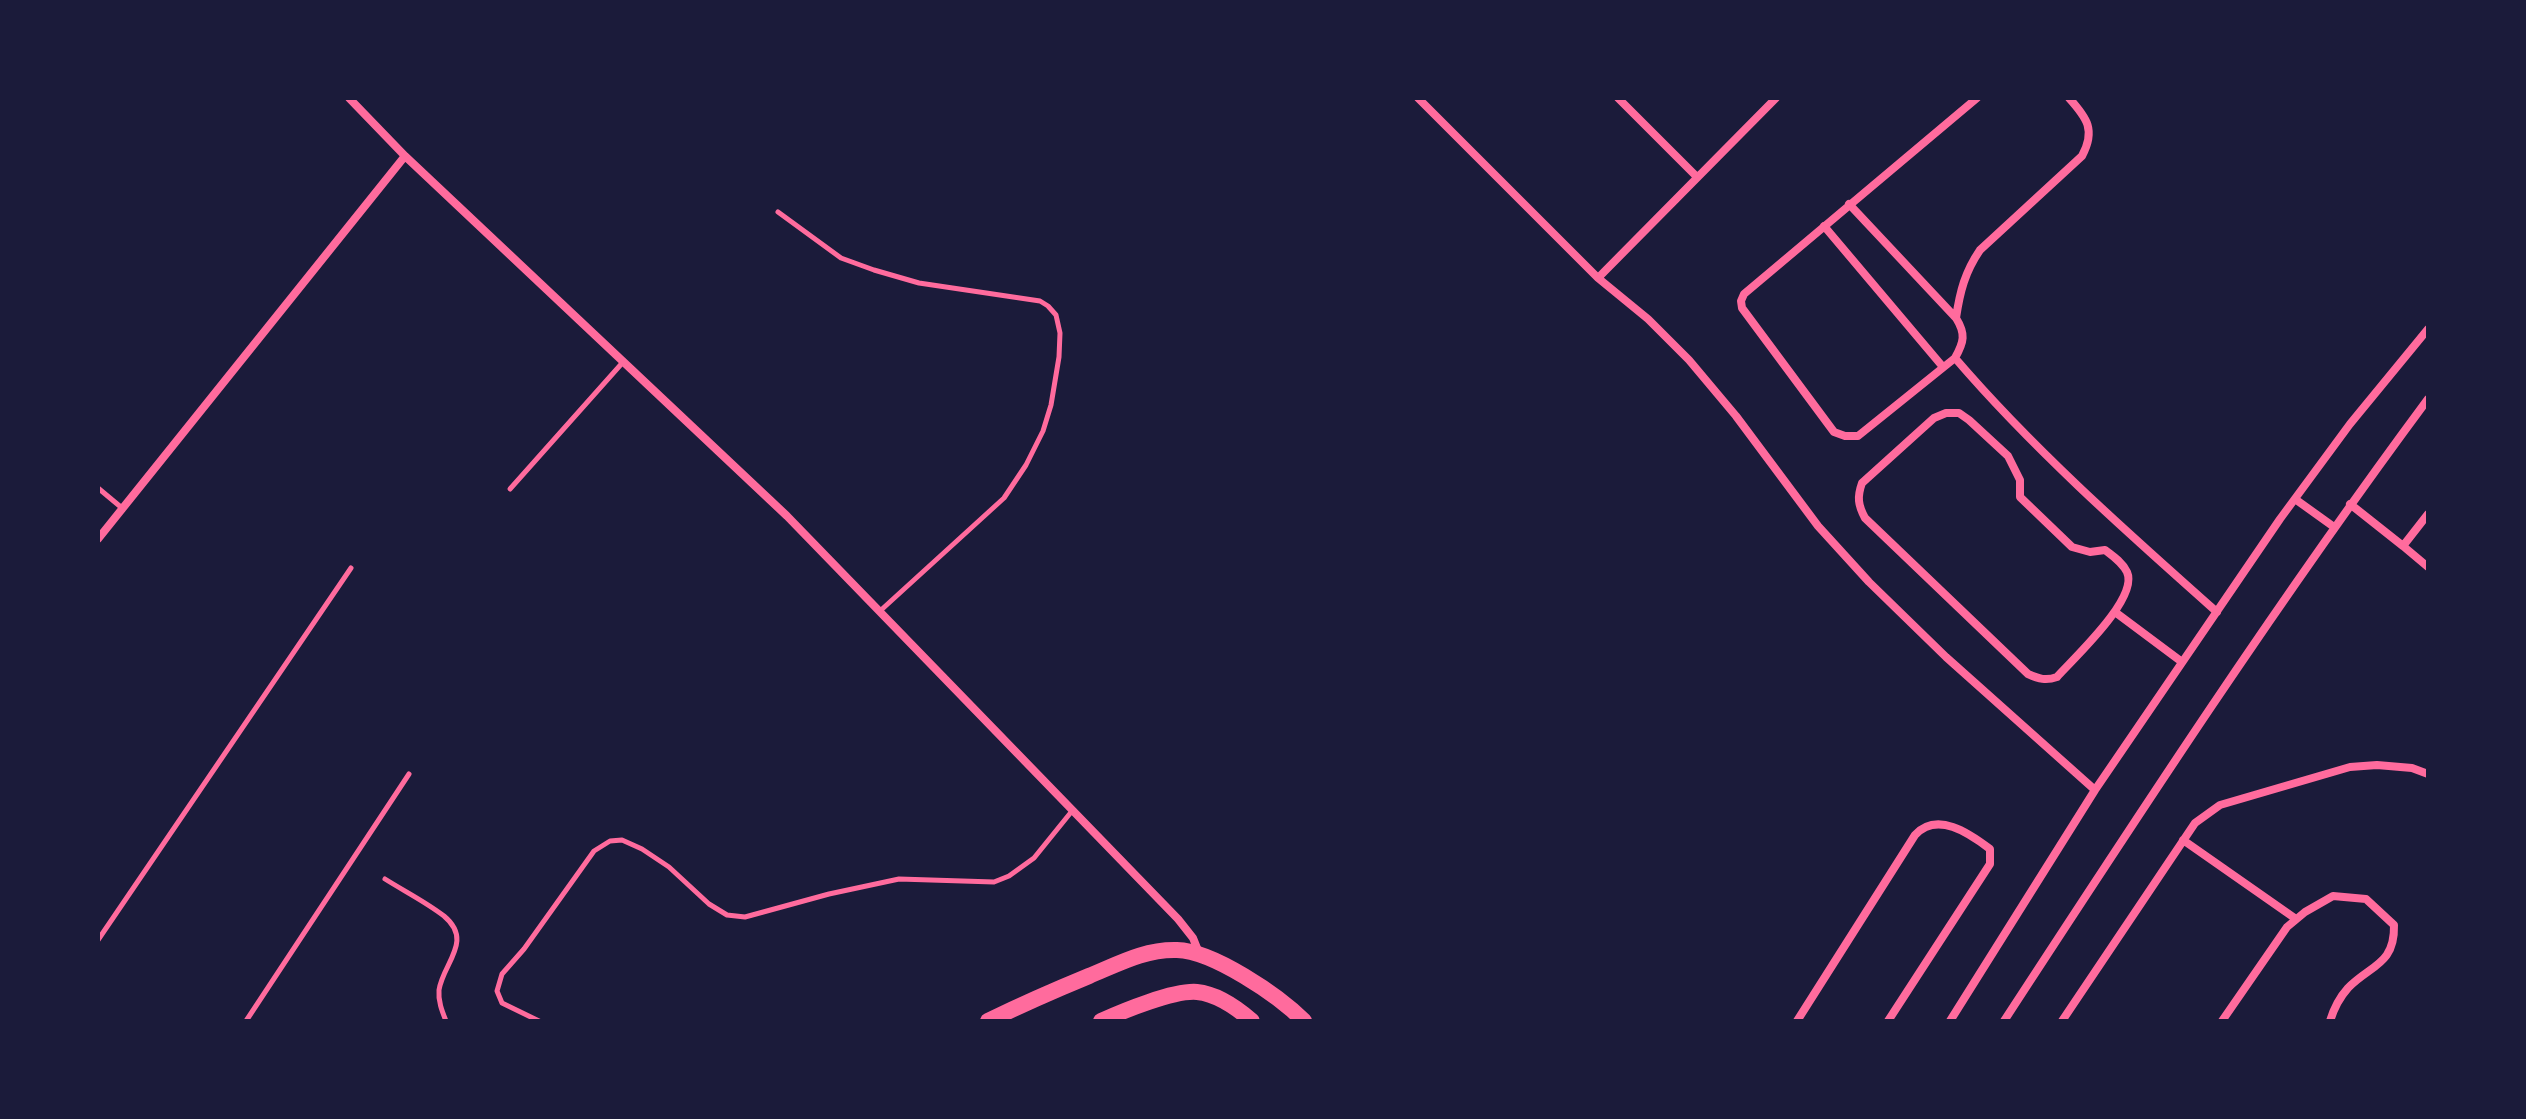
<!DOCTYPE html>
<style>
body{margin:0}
#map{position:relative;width:2526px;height:1119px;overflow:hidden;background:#1b1b3a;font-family:"Nunito Sans",sans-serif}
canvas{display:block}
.frame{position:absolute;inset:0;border:100px solid #1b1b3a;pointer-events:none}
</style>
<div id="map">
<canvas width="2526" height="1119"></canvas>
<div class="frame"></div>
</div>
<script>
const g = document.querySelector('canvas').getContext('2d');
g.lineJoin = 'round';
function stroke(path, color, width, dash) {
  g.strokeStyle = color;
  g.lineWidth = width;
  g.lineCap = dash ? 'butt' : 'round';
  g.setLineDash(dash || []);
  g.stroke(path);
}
const service = new Path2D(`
 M778,212l63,46 33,12 45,13 121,18 8,5 8,9 4,18 -1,24 -8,48 -8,26 -17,34 -22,33 -124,113
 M98,488l24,20
 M510,489l114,-128
 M385,879c19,12 41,23 59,37 30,25 -1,47 -5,74 -1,11 3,21 7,31
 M98,940l253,-372
 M246,1021l163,-247
 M539,1021l-37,-18 -5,-12 5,-17 22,-25 70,-98 16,-10 12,-1 20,9 27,18 40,37 18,11 18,2 84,-23 70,-15 95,3 15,-6 25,-18 38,-47`);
const minor = new Path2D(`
 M349,98l56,58 382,360 391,403 15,19 6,15
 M1418,98l180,180 50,41 41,41 47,56 82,110 51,56 77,75 149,133
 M1618,98l79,79
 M1977,98l-233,196 -3,7 1,7 92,124 11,4h13l97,-78c9,-16 11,-24 1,-40 4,-27 9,-46 24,-68l102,-94c14,-26 5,-38 -13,-58
 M1849,204l107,114
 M1824,226l119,141
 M1598,278l178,-180
 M1955,358c78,91 172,174 262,254
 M1946,413h13l10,7 39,36 12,24v17l52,50 18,5 15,-2c8,6 17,12 22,22 12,26 -52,85 -70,105 -11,4 -18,2 -29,-3l-163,-156c-7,-13 -8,-21 -3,-35l72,-65z
 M2295,499l39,28
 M2350,504l53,42 25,-32
 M98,539l307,-383
 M2403,546l25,21
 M2115,612l67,50
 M2183,840l113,79
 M1797,1021l118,-186c22,-24 54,-2 75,14v15l-102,157
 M1950,1021l145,-231 185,-271 70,-95 78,-95
 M2004,1021c137,-210 274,-420 424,-622
 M2062,1021l133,-198 25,-18 130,-38 27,-2 35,3 16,6
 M2222,1021l65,-94 18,-15 28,-16 33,3 28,26c1,40 -24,40 -46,63 -9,10 -14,20 -18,33`);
const trunk = new Path2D(`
 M988,1021c33,-16 67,-31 101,-45 29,-12 56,-27 88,-26 36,1 101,45 127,71
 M1101,1021c22,-10 73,-31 96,-29 21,2 40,16 55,29`);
stroke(service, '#ff6b9d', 5);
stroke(minor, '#ff6b9d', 8);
stroke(trunk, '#ff6b9d', 16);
</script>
